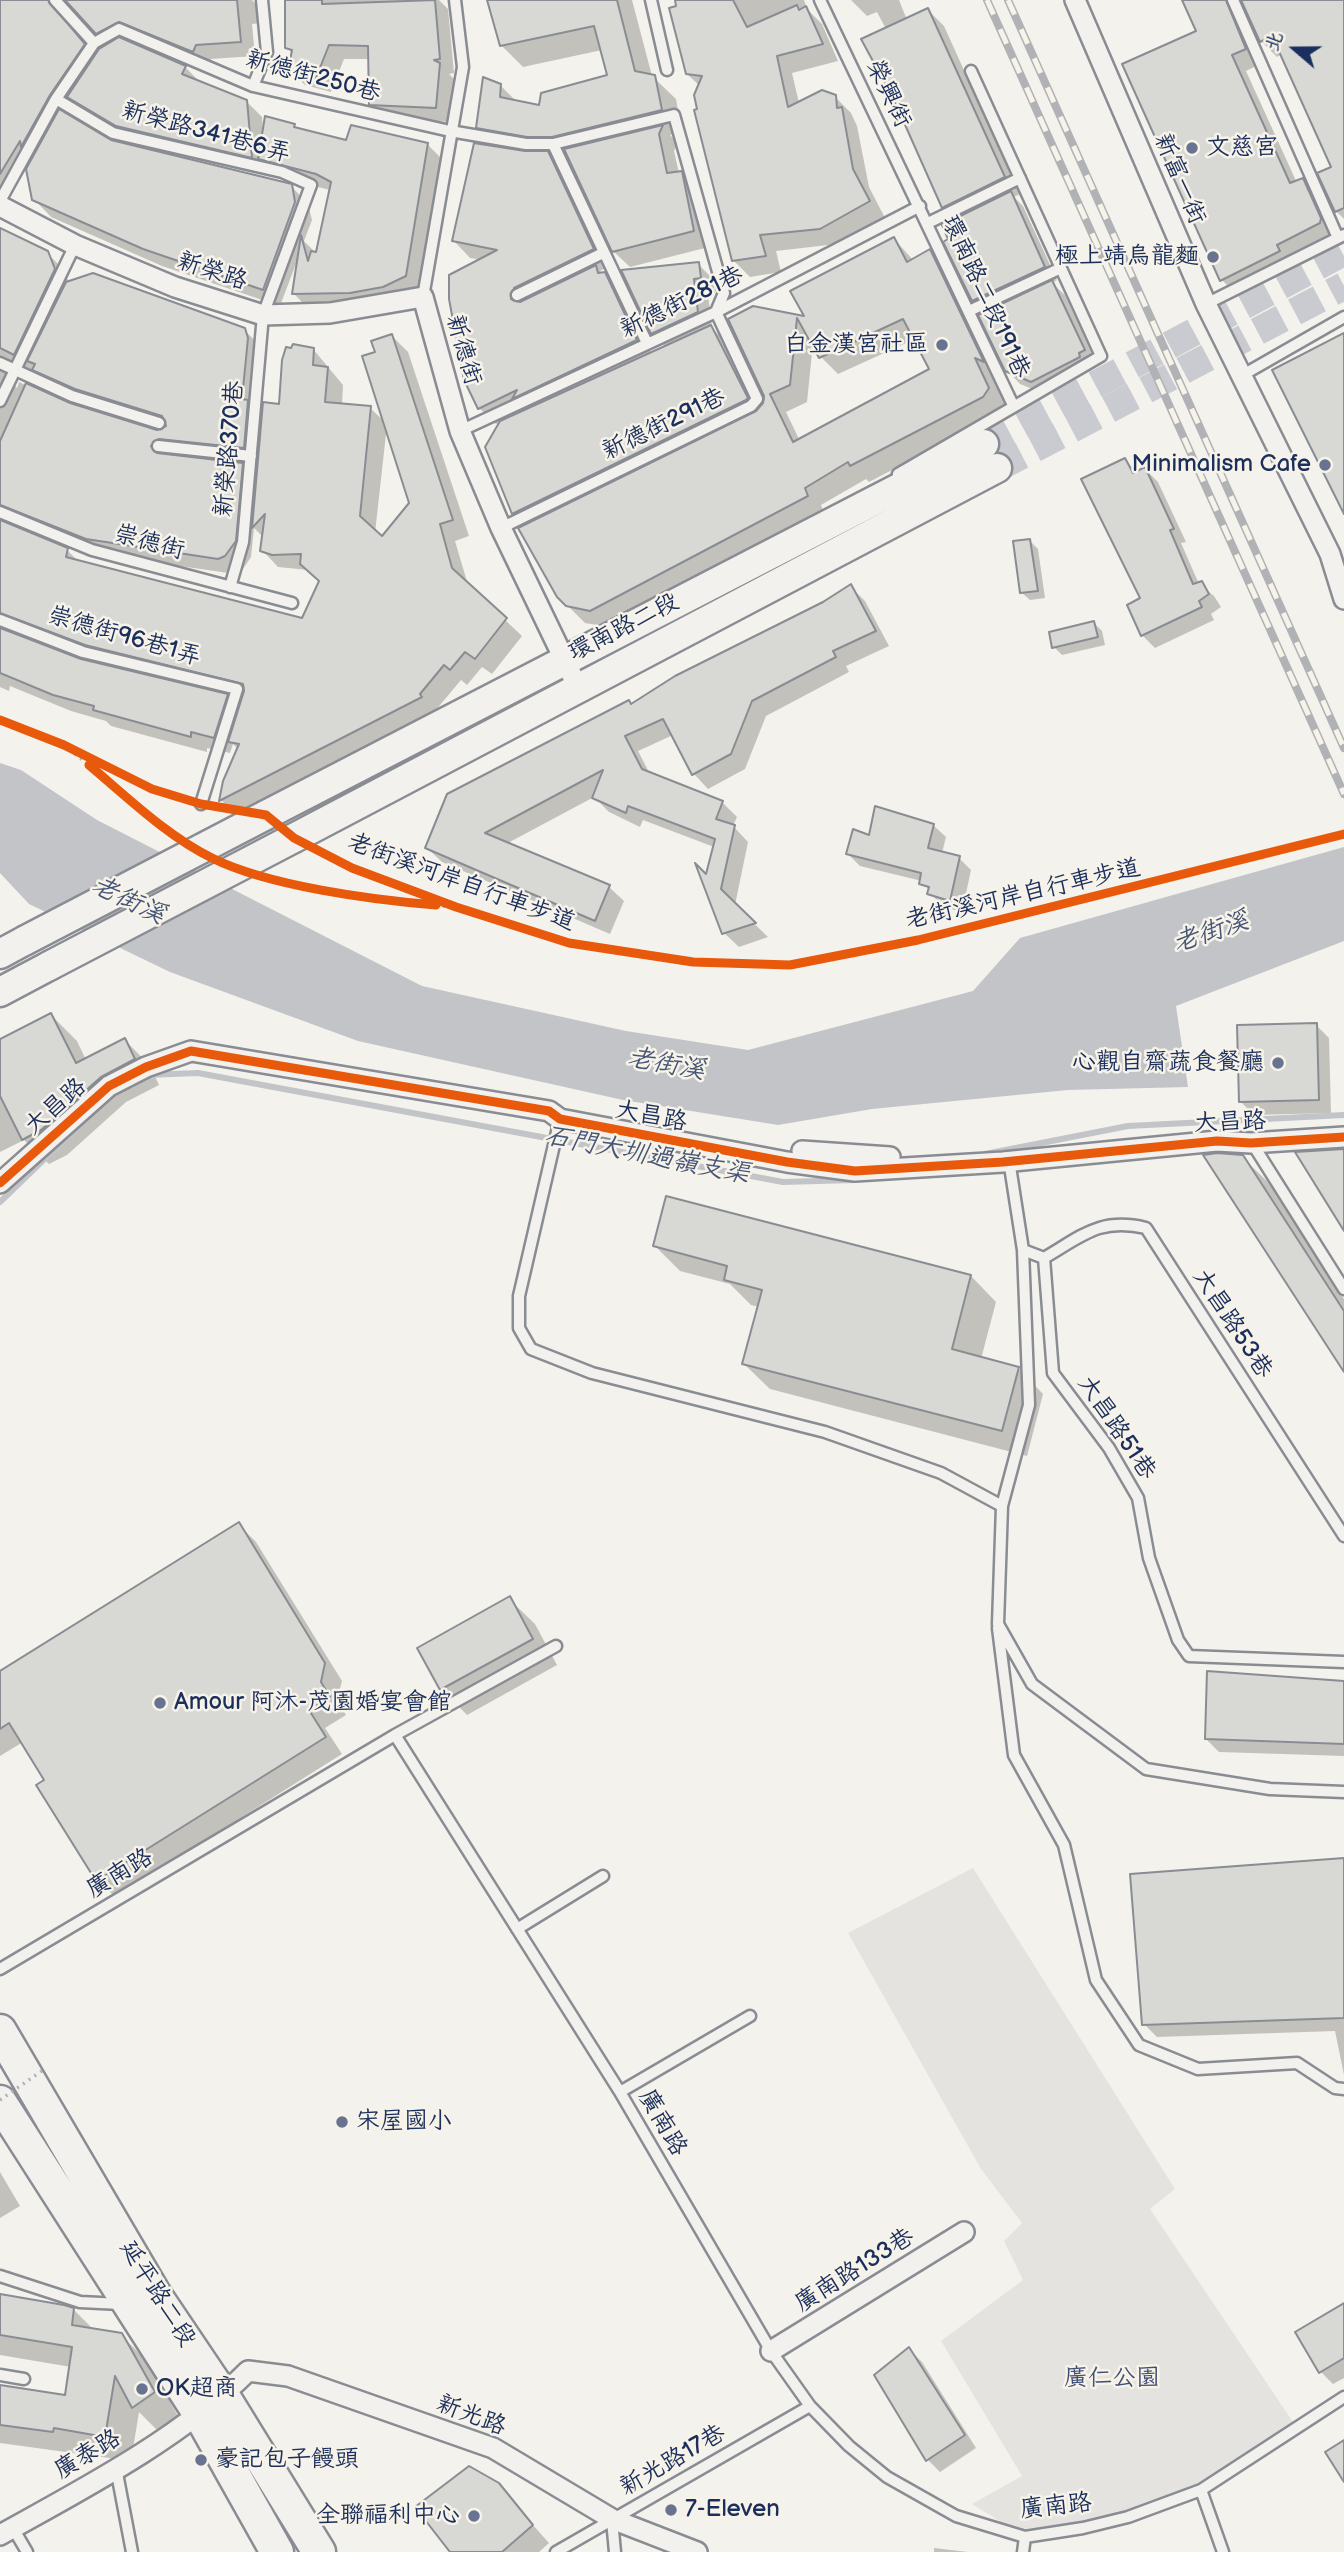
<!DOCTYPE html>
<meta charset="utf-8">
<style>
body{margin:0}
#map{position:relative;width:1344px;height:2552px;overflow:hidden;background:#f4f2ec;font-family:"Balsamiq Sans","LXGW WenKai TC",sans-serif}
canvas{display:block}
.north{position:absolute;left:1260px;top:14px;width:70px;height:70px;-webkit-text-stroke:5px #f7f3e8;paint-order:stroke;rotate:290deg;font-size:19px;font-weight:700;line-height:28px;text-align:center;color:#1b2f5e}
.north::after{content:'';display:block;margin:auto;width:24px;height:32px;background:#1b2f5e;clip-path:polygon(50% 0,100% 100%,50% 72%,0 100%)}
</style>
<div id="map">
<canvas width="1344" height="2552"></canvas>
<div class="north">北</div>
</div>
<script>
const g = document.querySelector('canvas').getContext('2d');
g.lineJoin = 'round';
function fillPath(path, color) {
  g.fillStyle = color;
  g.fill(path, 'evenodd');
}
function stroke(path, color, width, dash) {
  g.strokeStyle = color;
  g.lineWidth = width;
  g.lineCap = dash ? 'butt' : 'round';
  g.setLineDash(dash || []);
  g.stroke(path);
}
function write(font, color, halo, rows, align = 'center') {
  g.font = font + ' "Balsamiq Sans","LXGW WenKai TC",sans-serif';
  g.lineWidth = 5;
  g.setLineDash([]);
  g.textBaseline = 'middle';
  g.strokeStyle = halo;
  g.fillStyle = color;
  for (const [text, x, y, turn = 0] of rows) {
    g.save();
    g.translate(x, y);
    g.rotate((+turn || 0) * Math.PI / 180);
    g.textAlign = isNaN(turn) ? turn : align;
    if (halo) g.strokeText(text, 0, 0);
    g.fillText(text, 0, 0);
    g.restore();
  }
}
const green = new Path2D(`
 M973,1868l202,321 -25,20 143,213 -57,45 -108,50 -103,20 -53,-33 50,-28 -81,-135 82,-61 -19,-39 18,-18 -41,-54 -133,-236z`);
const water = new Path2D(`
 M0,763l21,7 76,50 325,166 204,45 122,19 225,-59 47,-53 324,-91v94l-168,65 12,81 -120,3 -196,19 -94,16 -155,-25 -265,-59 -188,-69 -141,-68 -29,-31z`);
const shadow = new Path2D(`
 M0,0h252l10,10v13l-10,1 3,32 -44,3 -3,7 -73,-31 -11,6 61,26 16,16 45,18 16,16 1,13 31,-5 5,5 48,12 81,3 17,17 -22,131 -112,18 -17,-17 3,-33 -17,45 -118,-40 -111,-49 -17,-18 -7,-31 -11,18 -10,5 -6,-3zM70,6l39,39 -13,12 -33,-36 -1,-9zM71,99l14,13 48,29 197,49 -13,64 -13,-13 8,-21 -4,-16 -17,-18 -181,-44 -48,-29z
 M287,0h152l9,9 6,64 -5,1 5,5 -4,43 -65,-4 -15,-14v-45h-26l-13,33 -26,-7 -15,-15 3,-16 -7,-7z
 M488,0h144l20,76 24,23 6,33 -12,3 8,8 -4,8 5,22 18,16 12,58 -79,20 -17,-16 -43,-93h-18l13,12 45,96 -10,5 22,20 29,61 14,-6 -13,-13 46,-69 15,15 2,14 -7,1 4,34 16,16 33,65 5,-13 -13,-88 55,10 86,-79 20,22 16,-10 17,18 52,108 -9,-4 16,33 -6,8 -131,68 -3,-3 -45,26 3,8 -216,114 -23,-4 -27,-27 -31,-70 -13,-13 -27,-66 14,-25 -5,2 -17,-16 3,-148 -12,-2 -16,-17 45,-93 -21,-21 22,-42 17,17 23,5 69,-31 -7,-26 -79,17 -22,-22zM915,339l16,31 -131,71 -14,-29 21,-10 6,-59 8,14 17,17z
 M677,0h127l3,9 15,15 16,37 -46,12 7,30 36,-6 16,16 6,13 12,61 16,31 -48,26 -61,7 5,21 -31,5 -17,-17 -34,-149 1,-25 -13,-12z
 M851,0h48l8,20 21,-10 16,16 76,168 -6,3 9,9 34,74 -5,3 13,12 31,68 -5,3 1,4 -47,24 -25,-10 -13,-14 -21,-57 -13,-13 -27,-58 5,-2 5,-21 -12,-12 -58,-178 -9,-17 -10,4z
 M1182,0h162v219l-8,-8 -3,-43 -51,-114 -5,3 -16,-16 -15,-34 -6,12 20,45 -14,7 51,112 6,-3 15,15 18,39 -45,26 3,7 -57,28 -15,-15 -24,-248z
 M0,230l47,23 17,17 5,13 175,47 17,16 -3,66 5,5 17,-12 33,-56 30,36 -1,20 28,3 16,15 -8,-70 14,-17 16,16 61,184 -14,5 13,44 54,51 -30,38 -10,-7 -15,18 -6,-5 -26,31 2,3 -200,102 -16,-16 3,-19 15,-31 -6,-6 -3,9 -23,-5v4l-96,-26 -5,-5 -35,-10 -61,-25 -1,5 -9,-4v-165l67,28 12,12 224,58 18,-38 -13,-12 -30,-3 -16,-17 2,-12 -10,-10 -3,29 -10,15 -6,2 -131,-19 -84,-34 -9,3 -11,-11zM31,370l12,12 50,23 73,23 -9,4 -88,-27 -50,-23 -2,6 -8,-8 8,-9 11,4zM387,425l24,78 -29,36 -7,-6zM238,461l21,2 -1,17zM20,629l83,32 142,34 -5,15 -13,-14 -147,-35 -71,-28z
 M1125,460l12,12 8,-3 13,13 28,60 -5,1 18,41 15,12 7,11 -10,7 3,6 -59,28 -13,-13v-37z
 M1030,541l8,8 7,49 -15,2 -9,-8z
 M850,586l15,15 24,45 -43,20 3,6 -83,44 -21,53 -37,20 -14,-15 -21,-39 -35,16 12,23 72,28 15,15 -4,9 15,16 -13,63 33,32 -29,10 -15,-14 -17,-56 7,-30 -71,-27 -3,7 -31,-15 -15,-15 -88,47 103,43 15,14 -14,33 -168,-72 -15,-14 205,-142z
 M1094,623l8,8 3,14 -43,10 -8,-8z
 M933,825l13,12 -4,16 17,5 12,12 -9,42 -21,-6 -19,-25 -62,-15 -12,-12 23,-17z
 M51,1015l26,26 9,19 39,-20 25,26 9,19 -33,17 -59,53 -18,9 -25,-24 -24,12v-111z
 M1316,1025l13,13 2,75 -77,2 -13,-13z
 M1242,1157l26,25 76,117v68z
 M655,1246l316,30 25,26 -15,57 37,9 25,26 -16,62 -257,-67 -26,-25 15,-57 -8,-2 -21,-21 -50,-13z
 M239,1525l17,17 86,139 -5,19 9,15 -21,13 17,26 -227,143 -18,-18 -74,-137 -23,14v-83z
 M509,1599l26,25 22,41 -90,50 -25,-26 -23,-41z
 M1344,1683v73l-125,-4 -13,-13z
 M1344,1859v216l-9,-44 -178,6 -13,-13z
 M0,2172l20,34 -20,12z
 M0,2297l74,13 20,20 27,5 26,26 32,57 -20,14 -20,-20 -8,49 -131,-18v-56l66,10 5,-30 -71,-12z
 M1344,2305v73l-11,6 -13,-13z
 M909,2349l13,13 54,86 -36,24 -12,-12z
 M507,2496l42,47 -10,9h-87z
 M934,2548l34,4h-34z`);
const stream = new Path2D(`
 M147,1075l51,-2 585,109 71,-2
 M985,1154l143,-28 216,-11
 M0,1202l87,-84`);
const building = new Path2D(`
 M0,0h48l37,44 -35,51 -29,52 -1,-6 -20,33z
 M65,0h172l4,42 -45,3 -3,7 -74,-30 -23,12z
 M285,0h37v4l113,-4 5,59 -6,1 6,3 -4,45 -67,-3 -1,-59 -39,-1 -13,33 -28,-7 4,-21 -7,-2z
 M487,0h130l18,71 20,4 7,35 -110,27h-25l-51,-9 7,-51 18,7 -1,13 39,8 2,-12 66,-18 -13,-49 -94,20z
 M675,0h58l14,27 50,-22 2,5 7,-4 17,38 -46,12 11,51 34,-17 14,5 1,13 5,-1 11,62 17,32 -50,28 -60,6 6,21 -34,5 -38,-151 3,-1 -3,-14 8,-19 -16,-2 -17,-66 7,-2z
 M1182,0h44l20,49 -14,6 58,128 13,-5 18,40 -1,5 -43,22 3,6 -60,30 -98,-217 74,-33z
 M1241,0h103v208l-9,4 -18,-39 14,-6 -59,-131 -12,6z
 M928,8l77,169 -63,31 -48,-108 -33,-61z
 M119,37l67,29 -4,8 65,26 5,58 -136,-32 -49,-29 32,-48z
 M59,109l52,31 181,44 3,18 -32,88 -120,-41 -111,-49 -6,-31z
 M265,116l30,8 -1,3 52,13 5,-15 77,18 -22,133 -23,11 -33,6 -58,1 9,-59 7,26 3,-10 5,1 15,-70 -15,-8 -58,-15z
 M663,125l-4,9 8,39 15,-2 12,60 -82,21 -48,-103z
 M474,143l51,8h23l46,98 -80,39 -3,11 9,3 76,-37 2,8 7,-1 32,68 -125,59 5,-9 -39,19 -14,-29 -15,-81v-24l48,-25 -45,-9z
 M1011,191l34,76 -73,34 -29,-59 5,-3 -6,-14z
 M0,228l48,23 7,18 -41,86 -14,-7z
 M894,237l13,25 23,-13 54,113 -9,-4 14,30 -6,9 -133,69 -2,-4 -43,26 3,8 -218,115 -24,-5 -9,-9 -39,-69 238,-117 7,-8 1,-7 -36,-77 25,-13 51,10 -14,-25zM797,318l22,40 84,-39 26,50 -136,73 -23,-48 20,-9z
 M699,262l2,16 -7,1 4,33 -47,22 -30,-64z
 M93,273l152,55 3,10 -6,61 6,1 -4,48 -85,-9 -8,7 6,7 86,10 -7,78 -11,15 -7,3 -132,-20 -86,-34v-64l26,-58 44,20 87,27 9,-4 -4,-10 -87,-27 -43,-19 3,-6 -8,-3 39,-79z
 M1052,280l33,70 -6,3 1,4 -49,25 -26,-11 -27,-56z
 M711,325l37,73 -2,2 -234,114 -27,-67 15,-26z
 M1344,333v181l-72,-144z
 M392,334l61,186 -13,4 12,44 55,50 -32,41 -10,-7 -15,18 -6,-5 -24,29 2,3 -203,104 4,-20 16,-37 -11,-2 16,-51 -1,-7 -158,-39 -85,-32v-93l68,28 -2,9 236,61 17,-37 -19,-17 1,-10 -29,1 -12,-4 5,-37 -13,14 11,-126 16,2 3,-44 4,-13 5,1 2,-4 21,4 -1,17 15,2 -3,35 46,4 -11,110 22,20 27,-33 -47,-147 13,-4 -4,-11z
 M1125,458l8,15 12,-6 29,62 -4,1 23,54 9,-3 7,13 -10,7 3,6 -61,29 -14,-31 13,-7 -59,-119z
 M1030,539l8,52 -18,2 -7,-52z
 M851,584l25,47 -43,20 3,6 -84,44 -21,53 -39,21 -29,-56 -38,17 17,33 81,32 -7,18 19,6 -14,64 35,34 -34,11 -27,-71 11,11 9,-35 -87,-33 -2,7 -34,-15 11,-28 -118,63 125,52 -15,36 -170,-73 22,-54 182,-94 2,4 44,-28 148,-74z
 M1094,621l4,16 -46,11 -3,-16z
 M0,628l81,31 147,35 -14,44 -23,-6v5l-98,-27 1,-4 -41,-11 -53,-22z
 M875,806l59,18 -6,24 32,8 -10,45 -23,-7 2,-7 -10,-3 2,-11 -75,-19 7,-25 16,6z
 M51,1013l25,50 49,-25 10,21 -34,18 -60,53 -19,10 -22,-44v-57z
 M1317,1023l2,77 -80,2 -2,-77z
 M1344,1149v82l-49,-79z
 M1217,1153l26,2 101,156v61l-141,-217z
 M666,1196l305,79 -19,74 67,18 -17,64 -260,-67 20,-74 -38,-10 3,-14 -74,-20z
 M239,1522l86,141 -4,19 9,15 -21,13 17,27 -230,144 -60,-96 8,-5 -35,-57 -9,6v-58z
 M510,1596l23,43 -93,51 -23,-42z
 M1207,1671l137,10v63l-139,-5z
 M1344,1858v160l-202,7 -12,-151z
 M0,2294l64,11 10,3 -2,17 50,8 33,59 -23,16 -17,-32 -10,61 -51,-9 -1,4 -53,-7v-40l65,10 7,-48 -72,-12z
 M1344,2303v55l-25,15 -24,-41z
 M909,2347l56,88 -39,26 -52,-86z
 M1344,2440v42l-19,-30z
 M469,2466l30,17 34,42 -31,27h-52l-35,-45z`);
const secondaryTunnel = new Path2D(`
 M984,444l360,-192
 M997,468l347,-182`);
const path = new Path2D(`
 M64,745l107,87
 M270,879l134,24 52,4`);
const lane = new Path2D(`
 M55,0l39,43
 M651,0l16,70
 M820,0l193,405
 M1233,0l105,238
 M253,86l14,-34 -5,-52
 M56,99l57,34 169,39 29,13 -48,130 -20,227 -13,45
 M553,144l94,199
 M0,201l56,-102 38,-56 25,-14 134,57 197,45 76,13h27l121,-29 50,178 -8,19
 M928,223l92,-45
 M517,295l86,-42
 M423,297l40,-230 -8,-67
 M1206,304l138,-69
 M969,311l92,-43
 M0,363l72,33 87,27
 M1241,376l103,-59
 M0,401l75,-156
 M460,431l256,-119 204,-106
 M158,446l93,10
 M898,474l203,-118 -130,-285
 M0,512l92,38 200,53
 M501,528l250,-122 6,-7 -41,-87
 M0,620l83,32 154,37 -36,115
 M560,1119l-41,177v32l12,21 61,24 233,59 116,41 61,33
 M1252,1143l92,146
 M1009,1160l14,90 21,8
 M1023,1250l6,155 -27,101 -4,118 34,60 114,85 124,20 74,3
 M1044,1258l9,115 56,75 29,50 11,60 29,82 11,16 155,6
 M1044,1258c38,-22 56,-41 102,-30l198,308
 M998,1628l16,127 50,90 32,135 43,65 59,24 99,-6 38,25 9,1
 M395,1735l225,357 151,259 39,55 39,40 38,31 69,39 69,21 58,-9 45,-11 73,-27 143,-93
 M517,1929l86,-53
 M0,1969l395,-234 161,-89
 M620,2092l130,-76
 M0,2276l80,26 41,2
 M0,2375l24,4
 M116,2468l16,84
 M1201,2490l22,62
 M612,2520l3,32
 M13,2528l14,24
 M556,2552l254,-146
 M1023,2552l2,-15`);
const street = new Path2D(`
 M1075,0l131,304 124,250 14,45
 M0,206l75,39 100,42 88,28 67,-2 93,-16 37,134 41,97 78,162
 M802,1151l88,6
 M0,1183l109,-97 37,-19 45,-16 358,60 11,8 227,43 68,9 148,-9 214,-21 34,2 93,-6
 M771,2351l193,-119
 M0,2535c83,-46 181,-97 248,-164l40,5 205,72 119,71 85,33`);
const secondary = new Path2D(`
 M266,815l718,-371
 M294,838l703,-370
 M0,954l24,-13
 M0,992l49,-26`);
const primary = new Path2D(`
 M0,2031l155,264 68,101 96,156
 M0,2102l199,311 78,139`);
const rail = new Path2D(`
 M987,0l357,794
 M1008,0l336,748`);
const pathBridge = new Path2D(`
 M0,2100l43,-30`);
const secondaryBridge = new Path2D(`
 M24,941l242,-126
 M49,966l245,-128`);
const cycleway = new Path2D(`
 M0,720l64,25 88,44 49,15 65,11 28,23 58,30 104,39 113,36 124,19 97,3 128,-25 426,-106
 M89,765c38,32 78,71 123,93 56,28 161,42 224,47
 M0,1183l109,-97 37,-19 45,-16 358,60 11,8 227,43 68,9 148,-9 214,-21 34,2 93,-6`);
const markers = [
 [1192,148,7,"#677390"],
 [1213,257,7,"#677390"],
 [942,345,7,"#677390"],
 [1325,465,7,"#677390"],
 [1278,1063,7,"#677390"],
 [160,1703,7,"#677390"],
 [342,2122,7,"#677390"],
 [142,2389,7,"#677390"],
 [201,2460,7,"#677390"],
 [671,2510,7,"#677390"],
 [474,2516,7,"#677390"]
];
const streetNames = [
 ["新德街250巷",313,77,15],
 ["榮興街",888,94,64],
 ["新榮路341巷6弄",206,133,15],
 ["新富一街",1179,179,67],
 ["新榮路",212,272,18],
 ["環南路二段191巷",985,297,65],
 ["新德街281巷",682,303,-26],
 ["新德街",463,350,74],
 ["新德街291巷",664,425,-26],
 ["新榮路370巷",230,449,-85],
 ["崇德街",149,543,15],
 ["環南路二段",624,628,-27],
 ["崇德街96巷1弄",124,637,16],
 ["老街溪河岸自行車步道",461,883,20],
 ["老街溪河岸自行車步道",1023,895,-13],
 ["大昌路",56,1107,-41],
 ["大昌路",651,1117,11],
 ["大昌路",1230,1123,-2],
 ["大昌路53巷",1232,1324,57],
 ["大昌路51巷",1116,1428,56],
 ["廣南路",120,1874,-31],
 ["廣南路",662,2123,60],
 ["廣南路133巷",855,2271,-32],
 ["延平路二段",157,2294,58],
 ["新光路",471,2416,21],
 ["廣泰路",88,2455,-31],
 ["新光路17巷",673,2461,-30],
 ["廣南路",1056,2507,-6]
];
const poiNames = [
 ["文慈宮",1206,148],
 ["極上靖烏龍麵",1199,257,"right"],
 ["白金漢宮社區",928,345,"right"],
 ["Minimalism Cafe",1311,465,"right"],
 ["心觀自齋蔬食餐廳",1264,1063,"right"],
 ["Amour 阿沐-茂園婚宴會館",174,1703],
 ["宋屋國小",356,2122],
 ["OK超商",156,2389],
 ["豪記包子饅頭",215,2460],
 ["7-Eleven",685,2510],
 ["全聯福利中心",460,2516,"right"]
];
const parkNames = [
 ["廣仁公園",1112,2379]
];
const waterNames = [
 ["老街溪",128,901,25],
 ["老街溪",1211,933,-19],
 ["老街溪",666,1065,10],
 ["石門大圳過嶺支渠",647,1156,11]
];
fillPath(green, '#e4e3df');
fillPath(water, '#c2c4c8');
fillPath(shadow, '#0003');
stroke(stream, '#c2c4c8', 6);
fillPath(building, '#d8d8d5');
stroke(building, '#898c92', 2);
stroke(secondaryTunnel, '#c9cbd0', 28, [28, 14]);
stroke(lane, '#898c92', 15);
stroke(street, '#898c92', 24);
stroke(secondary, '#898c92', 33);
stroke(primary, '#898c92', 37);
stroke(path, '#b1b2b5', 3.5, [2, 5]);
stroke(lane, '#f2f1ed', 10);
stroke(street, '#f2f1ed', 19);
stroke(secondary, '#f2f1ed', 28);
stroke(primary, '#f2f1ed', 32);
stroke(rail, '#b1b2b5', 8);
stroke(rail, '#f7f3e8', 5, [16]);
stroke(secondaryBridge, '#898c92', 33, []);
stroke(pathBridge, '#b1b2b5', 3.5, [2, 5]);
stroke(secondaryBridge, '#f2f1ed', 28);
stroke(cycleway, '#e8590c', 9);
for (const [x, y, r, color] of markers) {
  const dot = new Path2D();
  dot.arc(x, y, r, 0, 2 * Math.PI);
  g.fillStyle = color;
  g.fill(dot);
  stroke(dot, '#f7f3e8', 2.5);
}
write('24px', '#1b2f5e', '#f7f3e8', streetNames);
write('24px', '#1b2f5e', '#f7f3e8', poiNames, 'left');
write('24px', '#415076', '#f7f3e8', parkNames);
write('italic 26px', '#465679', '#f7f3e8', waterNames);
</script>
